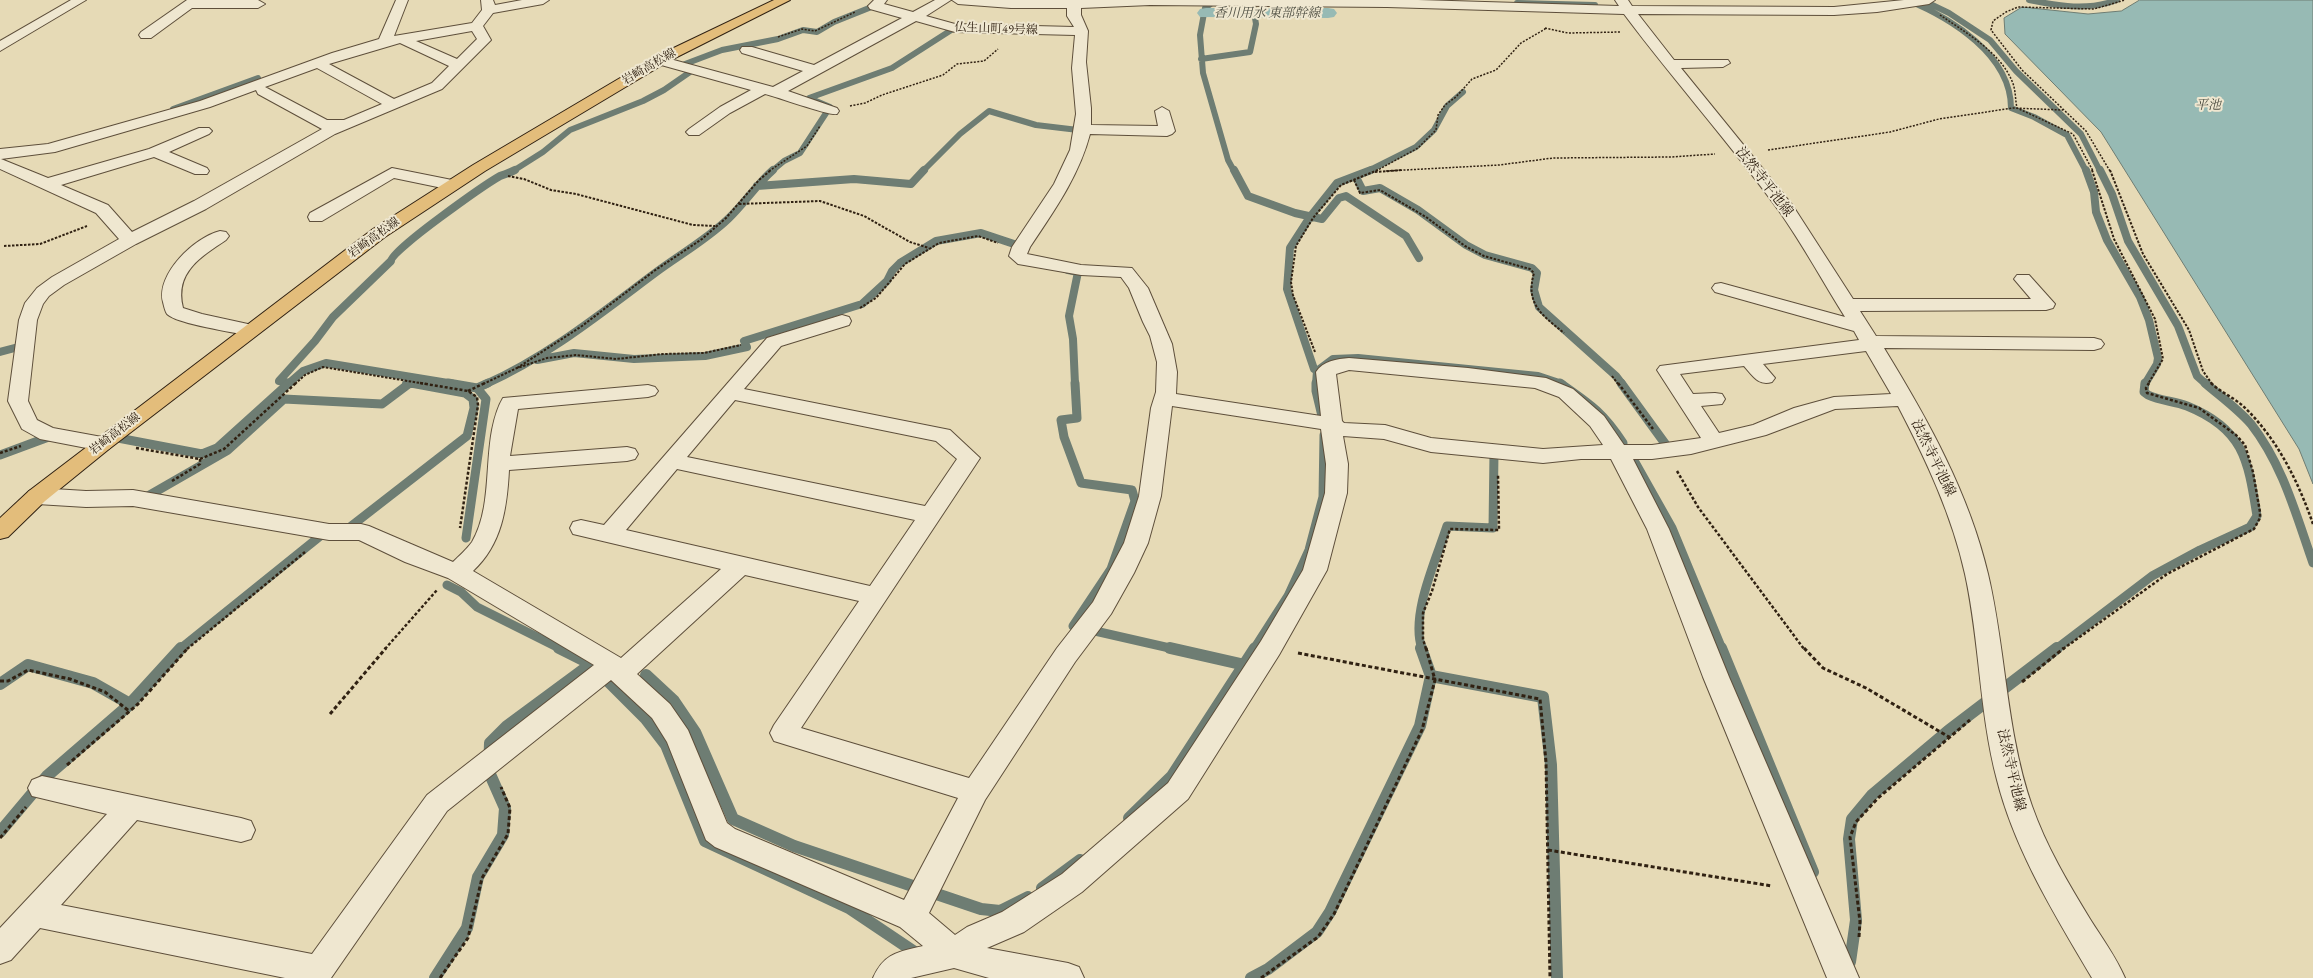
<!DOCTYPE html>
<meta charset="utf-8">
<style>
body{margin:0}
canvas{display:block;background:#e6dab6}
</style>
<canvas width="2313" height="978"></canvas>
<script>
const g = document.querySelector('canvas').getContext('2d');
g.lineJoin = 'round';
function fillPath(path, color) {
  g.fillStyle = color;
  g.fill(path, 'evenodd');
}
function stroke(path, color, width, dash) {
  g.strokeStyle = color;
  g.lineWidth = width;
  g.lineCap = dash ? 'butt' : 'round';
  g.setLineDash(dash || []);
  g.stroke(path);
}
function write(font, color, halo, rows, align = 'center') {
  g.font = font + ' "EB Garamond","Noto Serif JP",serif';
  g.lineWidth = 4;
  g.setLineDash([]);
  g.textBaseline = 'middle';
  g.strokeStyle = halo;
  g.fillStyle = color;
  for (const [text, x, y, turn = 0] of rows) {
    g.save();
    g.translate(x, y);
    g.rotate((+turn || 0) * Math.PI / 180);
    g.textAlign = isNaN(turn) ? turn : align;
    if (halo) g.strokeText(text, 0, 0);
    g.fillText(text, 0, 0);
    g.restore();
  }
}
const water = new Path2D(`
 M2140,0h173v484l-14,-35 -198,-317 -96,-98 -1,-16 18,-11 66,7 33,-3z`);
const streamFar3 = new Path2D(`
 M1216,0l-11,8 -5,27 3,38 25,87 6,11
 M1907,0c44,18 104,55 104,108l23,9 33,18 19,36
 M1922,0l27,13 41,27 26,31 65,63 19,37
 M2029,0c30,6 59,11 88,0
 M1517,3l78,2
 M1201,59l49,-7 6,-28 -4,-24
 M173,109l85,-31
 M513,171l30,-19 27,-22 73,-29 21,-11 26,-18 -5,-8 37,-14 56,-11 25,-9 14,2 17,-10 45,-18 5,-4
 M772,171l12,-10 16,-8 30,-46 -21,-9 83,-30 64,-41h5
 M923,171l37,-37 29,-23 47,14 42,5
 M1368,171l48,-24 18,-17 13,-24 16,-14`);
const streamFar2 = new Path2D(`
 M1234,170l14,26 47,17 27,6 17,-21 7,-2 60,40 13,22
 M2086,170l8,22 2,20 11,28 33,57 9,23 9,38 -1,6 -12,20
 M2100,170l12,24 16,47 50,85 19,50 9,8
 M1356,177l7,14 17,-3 38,22 48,35 19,10 47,13 5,5 -3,17 5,17 77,69 6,8
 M757,186l97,-7 57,5 13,-14
 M1068,270l10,2 -9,44 4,23 2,45
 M0,352l26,-7
 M537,360l37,-7 60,6 71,-3 42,-9 -3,-6 118,-37 25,-23 5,-10 8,-8 36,-22 45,-8 36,12
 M1317,371l-3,-2 -27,-80 3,-41 20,-31 27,-34 34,-13
 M289,383l-10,-2 36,-40 18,-24 58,-56c0,-11 95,-77 109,-85 5,-2 10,-3 15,-6
 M288,384l15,-13 23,-8 128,21
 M406,384h10
 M486,384c62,-28 114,-70 169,-111 24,-18 51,-33 73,-54 16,-15 28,-34 45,-49
 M1316,384l1,-13 16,-12 25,-1 180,18 24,8`);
const streamFar1 = new Path2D(`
 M448,383l29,5 9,11 -20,139
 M1075,383l2,35 -16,2 3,17 17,46 51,7 3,11 -24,68 -38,57 101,23
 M1316,383v8l6,25
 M1560,383c30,21 43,29 63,60
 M1621,383l48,66h-4
 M2205,383c15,13 33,26 46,41 32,41 45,91 62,139
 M477,388l11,-5
 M118,438l84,16 15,-6 72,-65
 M0,455l54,-20
 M1632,457l40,71 50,121
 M148,496l80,-46 56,-51 98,5 28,-21
 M343,529l7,-2 117,-91 7,-28 -1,-9 -8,-6 -54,-10
 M447,585l14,7 16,15 84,42
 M180,649l144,-116
 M1254,649l34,-53 21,-46 14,-53 1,-62
 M1422,649c-12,-34 14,-89 25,-123l46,2 1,-75 7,1
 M2056,649l96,-73 48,-26 50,-23 7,-11c-9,-56 -13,-87 -70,-110 -13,-5 -26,-5 -39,-11l-4,-3 1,-9`);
const stream = new Path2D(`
 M559,648l32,16 55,55 20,26 39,96 144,67 67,45
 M1170,648l75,17
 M1421,648l10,28 112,21 8,68 6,213
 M1721,648l92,224
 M646,675l28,26 21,31 38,87 61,27 187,63 19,2 28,-14
 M0,684l28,-19 65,18 37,21
 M1129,818l43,-42 83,-128
 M0,832l47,-56 81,-70 53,-58
 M1042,888l38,-28
 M1850,962l6,-42 -7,-81 3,-20 20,-24 76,-64 109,-83
 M435,978l32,-50 11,-51 25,-42 2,-27 -16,-36 1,-29 17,-17 84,-62
 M1251,978l17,-9 49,-37 13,-20 90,-186 11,-50`);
const canal = new Path2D(`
 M1206,8h122l6,1 3,4 -3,4 -6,1 -128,-1 -3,-4 3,-4z`);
const pathFar3 = new Path2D(`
 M1940,15c25,17 60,37 72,66 4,9 3,18 5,27l56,26 20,37
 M1545,28l23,5 52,-1
 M778,37l24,-8 13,2 40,-19
 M850,106l15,-3 17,-8 61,-20 14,-11 27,-3 14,-12
 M1768,150l122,-18 49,-13 74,-11 50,2
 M769,171l38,-25 13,-20
 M1376,171l42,-23 18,-18 2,-15 7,-10 11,-8 16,-18 24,-9 25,-27 24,-14 -1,-2
 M1386,171l113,-6 54,-7 118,-1 44,-3
 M2110,171l-24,-40 -64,-61 -31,-40 2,-9 13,-9 12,-5 76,2 31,-9`);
const pathFar2 = new Path2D(`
 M2092,170l22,69 41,80 8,40 -15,25
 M2110,170l33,84 46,76 14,41 9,13
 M1375,172l28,-2
 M508,176l16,3 27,11 25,4 117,31 22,1
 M1354,180l6,13 20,-3 46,27 39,29 19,10 46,13 4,4c-9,31 8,42 30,60
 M739,204l81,-3 44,15 46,26 19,6
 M4,246l36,-2 47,-18
 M860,308l16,-10 29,-34 34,-21 39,-7 20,7
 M1315,352l-22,-57 -2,-13 5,-36 17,-28 28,-33 37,-15
 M517,368l65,-42 72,-55 48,-32 24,-21 33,-38 12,-10
 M1612,376l6,8
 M295,384l10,-9 18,-8 103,17
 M483,384l34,-16 30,-10 29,-3 40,4 47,-5 41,-1 37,-8`);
const pathFar1 = new Path2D(`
 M420,383l48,8 9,6 1,8 -18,123
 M1618,383l35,46
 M2211,383c9,9 22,14 32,23 34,32 55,75 70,118
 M468,391l17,-8
 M136,448l64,11 24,-10 72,-66
 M0,453l21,-7
 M1677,471l21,36 106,142
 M172,481l28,-17v-5
 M187,649l118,-97
 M385,649l52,-59
 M1426,649l-3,-10v-26l9,-22 18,-62 49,1 -1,-56
 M2063,649l104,-75 87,-45 6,-11v-6l-7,-40 -8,-27 -9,-10 -37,-27 -52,-15 -1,-5 3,-5`);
const path = new Path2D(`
 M1804,648l19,20 43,20 83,49
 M1298,653l242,46 6,63 4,216
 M0,681h8l20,-11 42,9 35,13 24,19
 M2022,682l42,-34
 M330,714l56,-66
 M67,765l71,-61 50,-56
 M0,838l26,-31
 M1548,850l224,36
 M1859,937l1,-15 -10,-85 6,-15 22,-24 92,-78
 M440,978l28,-40 14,-60 26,-44 2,-26 -9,-21
 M1261,978l57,-41 16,-23 88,-184 13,-50 -9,-32`);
const minor = new Path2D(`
 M71,0h15l-86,51v-10z
 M187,0h71l7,4 -7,4h-66l-41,30h-10l-2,-3 2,-3z
 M396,0h12l-14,36 78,-13 10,-13 -1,-10h12l2,5 27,-5h27l-6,4 -50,9 -10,13 8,14 -49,49 -107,45 -129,75 -70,35 -72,41 -15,11 -6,8 -6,16 -9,81 9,19 16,8 49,9 7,2 4,5 -4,5 -7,2 -62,-12 -18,-10 -14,-28 11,-81 6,-17 12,-15 15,-11 67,-38 -23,-26 -96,-44v-20l48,-5 152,-43 132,-48 47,-14zM472,31l5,8 -20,20 -41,-18zM400,43l49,23 -17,17 -38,16 -65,-35zM317,68l65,36 -38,16h-17l-62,-33zM256,90l2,4 64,35 -128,72 -62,31 -24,-27 -47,-20 93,-28 41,17h12l2,-3 -2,-3 -38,-16 40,-18 3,-3 -3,-3h-10l-50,21 -101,29 -47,-19 54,-7 155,-45z
 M874,0h13l-3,4 29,8 22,-12h16l-25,16 29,8 119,3 -7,-11v-8h-56l-53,-4 -6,-4h466l201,6 -4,-6h13l4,6 202,1 70,-7h31l-6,4 -52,8 -43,3 -196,-1 36,46h54l2,3 -7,4 -42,1 112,138 60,93h178l-17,-20 3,-4h12l26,29 -2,4 -7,2 -186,1 16,25 218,2 7,2 3,4 -3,4 -7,2 -210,-2c43,70 85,145 104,226 18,76 18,158 44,232 14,40 36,77 58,113 12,19 26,38 35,59h-33c-37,-63 -77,-127 -95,-198 -18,-68 -17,-138 -32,-206 -13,-59 -39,-114 -67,-168l-63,3 -69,26 -75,19 -39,5h-19l36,70 60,148 130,301h-32l-124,-301 -56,-148 -36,-70h-30l-38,4 -112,-11 -47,-13 -41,-3 5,28 -1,29 -20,77 -48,85 -91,144 -106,93 -58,40 -37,16 81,15 11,4 5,11h-95l-35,-10 -43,10h-38c11,-25 25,-26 50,-32l-23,-19 -185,-80 -9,-7 -39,-98 -15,-24 -41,-38 -164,131 -116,167h-46l-245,-50 -29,32 -11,4v-36l107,-114 -75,-18 -4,-8 4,-8 10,-4 199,42 10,3 4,9 -4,9 -10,3 -104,-22 -76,85 251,49 115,-159 167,-130 -146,-87 -43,-16 -46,-22h-30l-196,-34 -47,1 -49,-3 -8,-3 -3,-5 3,-5 8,-3 49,3 47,-1 196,34h32l8,2 84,36c6,-6 14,-13 19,-20 19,-33 13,-76 20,-112 2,-10 5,-22 11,-32l145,-13 7,2 3,4 -3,4 -7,2 -130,12 -8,47 117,-9 8,2 3,5 -3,5 -8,2 -118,9c-2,38 -7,74 -36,101l148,87 100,-89 -148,-35 -3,-6 3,-6 8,-2 23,5 163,-187 75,-23 7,2 2,4 -2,4 -68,21 -37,43 206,41 30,28 -179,270 168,50 88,-130 36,-46 31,-59 15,-47 12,-88 5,-16 1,-30 -7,-26 -7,-14 -14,-34 -8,-11 -40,-2 -57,-10 -6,-1 -9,-8 3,-9 42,-63 16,-34 6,-36 -4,-46 3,-33 -120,-3 -39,-11 -128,70 49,17 2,3 -2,3c-8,2 -59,-17 -72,-20l-35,19 -31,22h-10l-3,-3 3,-3 31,-22 31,-17 -97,-27 -2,-3 7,-4 114,31 30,-16 -61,-18 -2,-3 2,-3h10l62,18 88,-47 -32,-9 -2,-3zM1150,5l237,2 237,7c50,67 106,129 155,197 24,34 44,71 66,106l-124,-34 -6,1 -3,4 3,4 139,39 5,9 -199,26 -3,4 44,68 -49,7h-28l-20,-29 -31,-27 -27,-11 -78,-10 -119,-10c-12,1 -26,3 -33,14l5,44 -145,-22 1,-22 -5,-28 -24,-56 -16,-20 -51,-3 -54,-11 3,-7c24,-36 49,-71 60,-113l77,2 5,-2 3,-3 -6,-20 -7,-4 -7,4 3,15 -67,-1v-17l-5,-46 2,-31 -7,-16v-7zM1866,351l25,43 -57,3 -40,11 -41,17 -34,8 -18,-27 21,-2 3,-5 -3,-5 -7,-1 -22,1 -13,-20 64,-8c9,10 14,20 28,16l3,-4 -12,-14zM1349,370l186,18 24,9 31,29 13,19 -60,4 -112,-11 -46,-13 -41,-2 -2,-2 -6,-47zM735,400l201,41 21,18 -32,47 -238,-49zM1172,406l149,23 5,35 -1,29 -22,77 -42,71 -93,142 -106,91 -60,38 -35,15 -12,8 -26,-22 56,-113 90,-138 36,-48 23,-41 14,-30 13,-47zM677,469l238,51 -45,66 -244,-56zM745,575l114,26 -85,124 -4,8 4,8 184,57 -54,102 -169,-71 -8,-6 -39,-93 -18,-26 -33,-30z
 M392,168l60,12 6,2 2,3 -2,3 -6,2 -58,-12 -72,43h-12l-2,-4 2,-4z
 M220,231l6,1 3,4 -3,4c-25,17 -52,32 -43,68l19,6 55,12 3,4 -3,4 -7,2c-16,-4 -73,-12 -83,-22 -2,-3 -3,-8 -4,-12 -7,-28 32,-65 57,-71z`);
const major = new Path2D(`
 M774,0h16l-121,61 -184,110 -100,66 -276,212 -64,52 -37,36 -8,2v-21l29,-27 344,-262 100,-64 186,-110z`);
const farStreetnames = [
 ["仏生山町49号線",996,29,2],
 ["岩崎高松線",649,67,-30],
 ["岩崎高松線",374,238,-36],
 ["岩崎高松線",115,434,-38]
];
const farWaternames = [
 ["香川用水 東部幹線",1267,13],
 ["平池",2208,105]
];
const streetNames = [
 ["法然寺平池線",1764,182,52],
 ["法然寺平池線",1933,458,64],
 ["法然寺平池線",2011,770,77]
];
fillPath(water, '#97bab4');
stroke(water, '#6e7d73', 1);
stroke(streamFar3, '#6e7d73', 6);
stroke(streamFar2, '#6e7d73', 8);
stroke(streamFar1, '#6e7d73', 9);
stroke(stream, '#6e7d73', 12);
fillPath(canal, '#97bab4');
stroke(minor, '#5e4f3b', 2);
stroke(major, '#302112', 2);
stroke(pathFar3, '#302112', 1.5, [2, 1.5]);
stroke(pathFar2, '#302112', 2, [2.5, 1.5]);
stroke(pathFar1, '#302112', 2.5, [3, 2]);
stroke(path, '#302112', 3, [4, 2.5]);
fillPath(minor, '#efe7d0');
fillPath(major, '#e3bd7b');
write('12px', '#302112', '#efe7d0', farStreetnames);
write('italic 13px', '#4f4f43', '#efe7d0', farWaternames);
write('14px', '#302112', '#efe7d0', streetNames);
</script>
